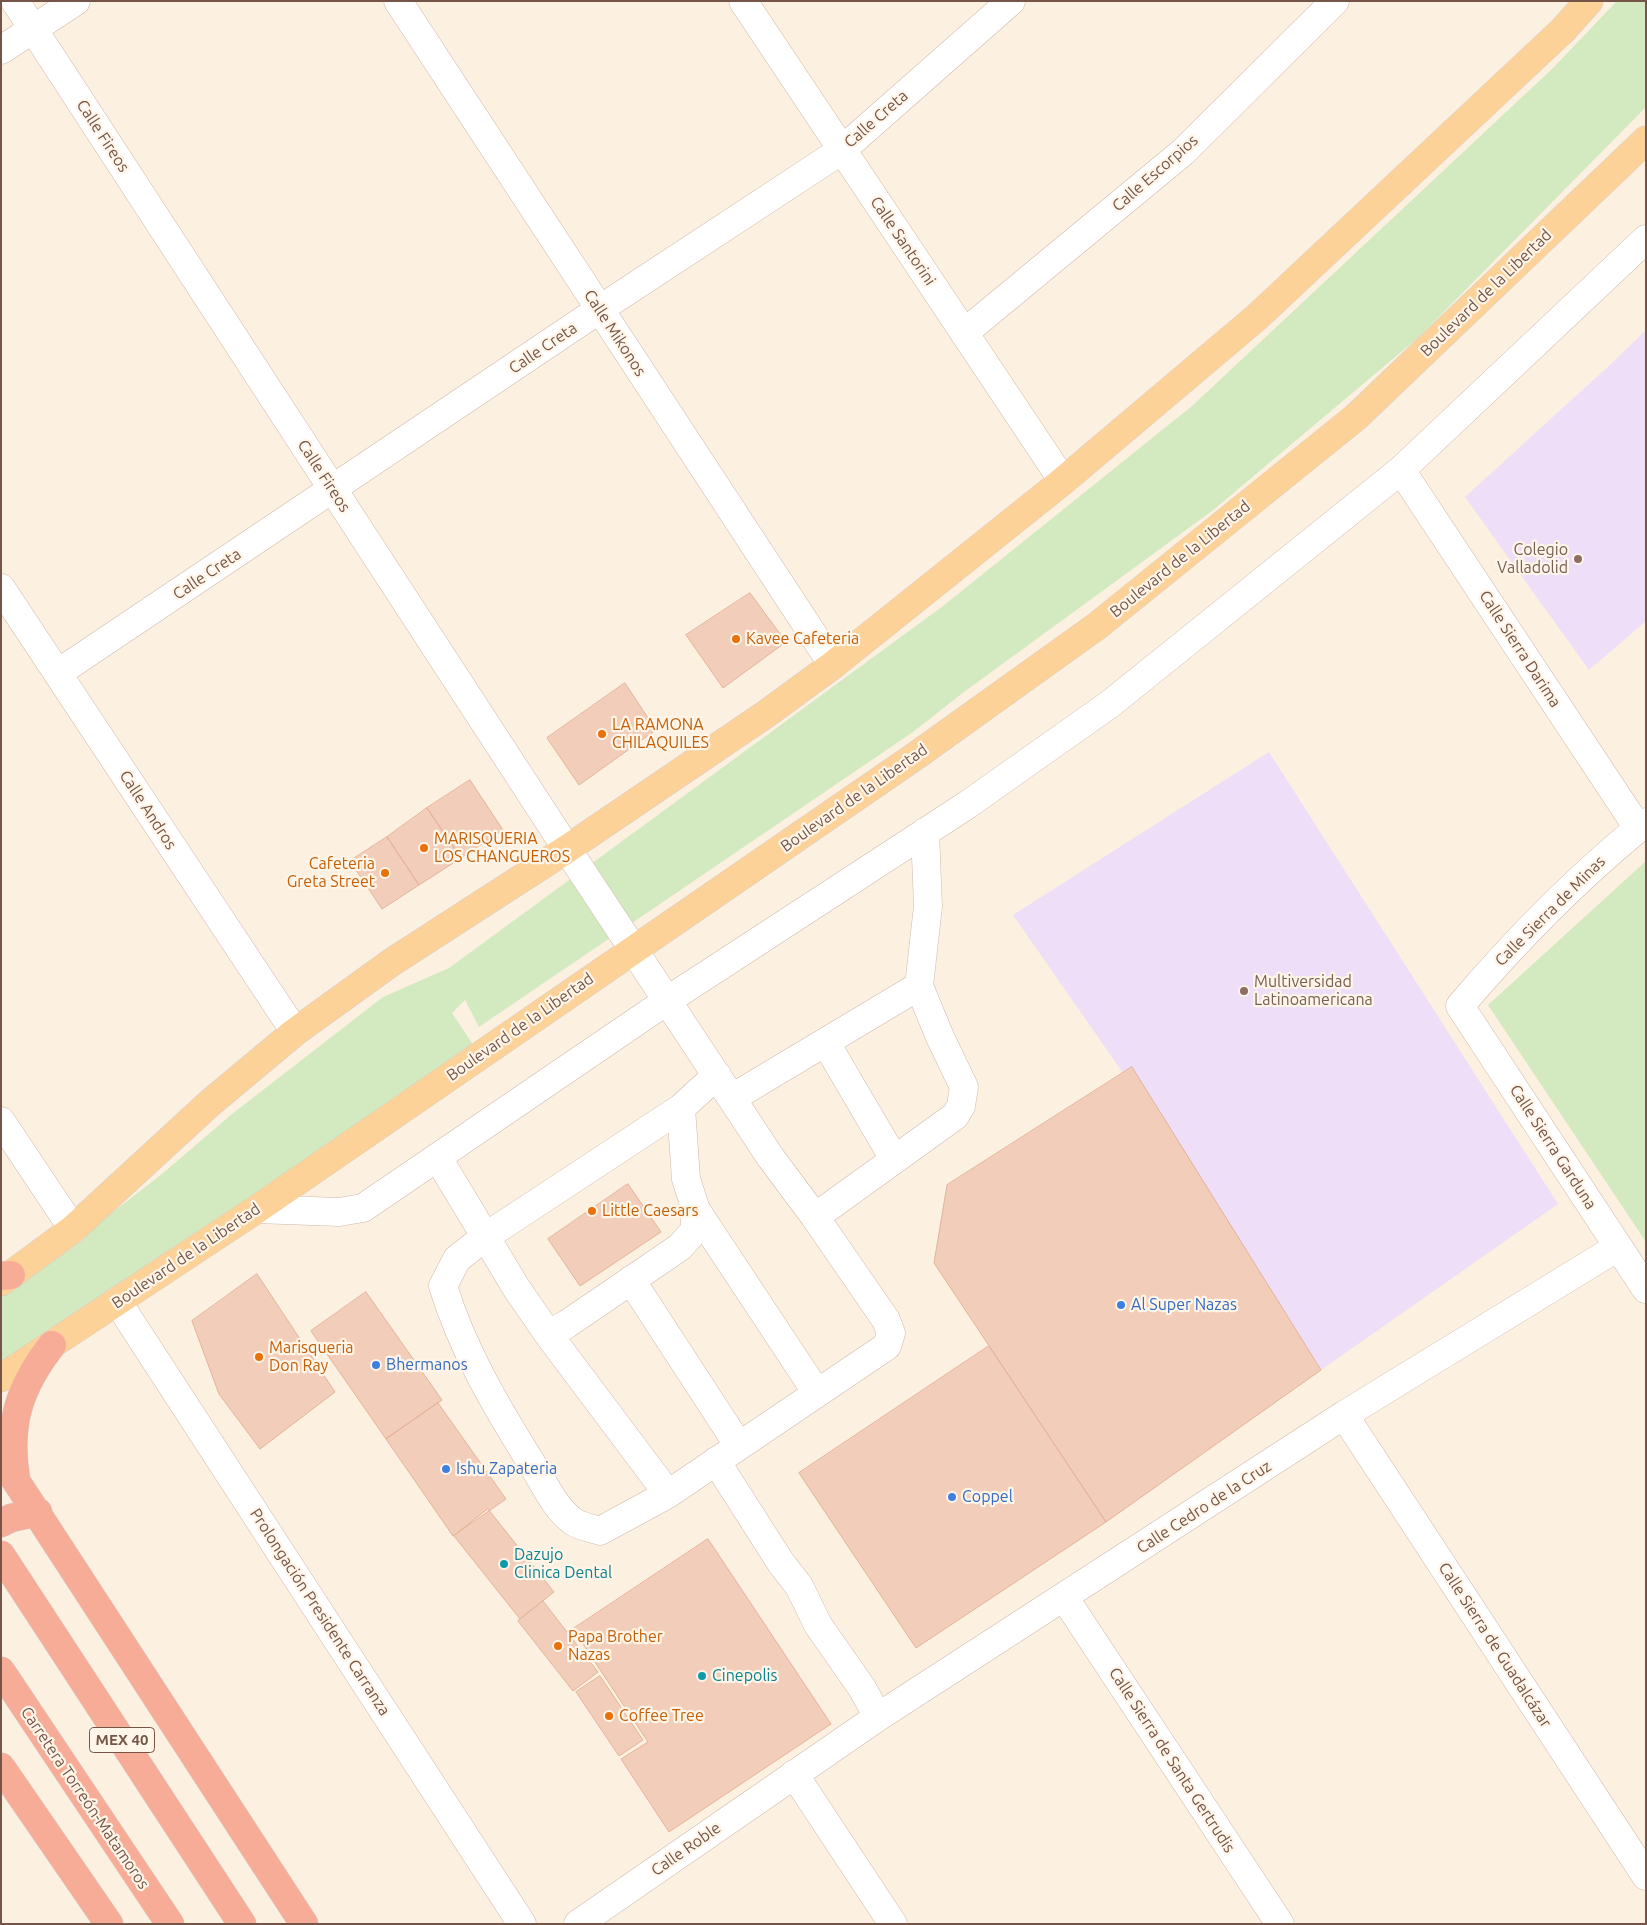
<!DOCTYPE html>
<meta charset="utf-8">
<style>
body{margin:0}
#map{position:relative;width:1647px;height:1925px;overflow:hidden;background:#fcf0e1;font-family:Ubuntu,sans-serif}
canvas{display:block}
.frame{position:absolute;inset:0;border:2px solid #745548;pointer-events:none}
</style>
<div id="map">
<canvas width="1647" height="1925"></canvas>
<div class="frame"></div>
</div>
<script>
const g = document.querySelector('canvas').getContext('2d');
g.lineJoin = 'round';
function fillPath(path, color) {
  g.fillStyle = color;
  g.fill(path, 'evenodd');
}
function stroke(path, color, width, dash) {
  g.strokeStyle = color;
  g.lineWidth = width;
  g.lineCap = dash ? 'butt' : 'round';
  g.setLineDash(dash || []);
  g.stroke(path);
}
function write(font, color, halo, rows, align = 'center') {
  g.font = font + ' Ubuntu,sans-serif';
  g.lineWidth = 4.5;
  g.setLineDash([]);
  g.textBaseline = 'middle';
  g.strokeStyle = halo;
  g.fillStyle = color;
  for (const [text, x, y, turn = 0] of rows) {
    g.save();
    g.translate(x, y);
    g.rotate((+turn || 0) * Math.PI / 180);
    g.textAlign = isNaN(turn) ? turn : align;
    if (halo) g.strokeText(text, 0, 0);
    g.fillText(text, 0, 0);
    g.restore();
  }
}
const education = new Path2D(`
 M1646,330v291l-57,49 -124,-173 146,-133z
 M1269,752l289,452 -237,166 -189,-302 -9,5 -110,-158z`);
const green = new Path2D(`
 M1617,1h29v106l-227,230 -207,174 -248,181 -51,40 -434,295 -14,-27 -13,13 24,36 -475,313v-64l161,-124 70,-60 151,-117 66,-29 494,-362 249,-200 360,-337z
 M1646,861v381l-158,-237z`);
const building = new Path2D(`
 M750,593l36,49 -63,46 -37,-53z
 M625,683l31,47 -77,55 -32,-47z
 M470,780l33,50 -42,28 -34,-50z
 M427,808l34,50 -42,27 -32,-48z
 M387,837l32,48 -37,24 -32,-48z
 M1132,1067l189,303 -215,152 -172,-259 13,-78z
 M628,1184l33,48 -81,54 -32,-47z
 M257,1274l78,118 -75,57 -41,-55 -27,-73z
 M366,1292l76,108 -56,39 -75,-108z
 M989,1346l117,176 -190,126 -117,-175z
 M438,1403l68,96 -53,37 -67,-97z
 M488,1509l66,83 -34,27 -66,-83z
 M708,1539l123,185 -162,108 -48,-73 27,-17 -75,-113z
 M543,1601l55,71 -25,19 -55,-70z
 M600,1676l43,64 -24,16 -43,-64z`);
const minor = new Path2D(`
 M15,1l552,848 204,309 44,59 71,103 5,13 -4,13 -219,148 -68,37c-8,-3 -19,-4 -26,-9 -19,-13 -30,-39 -42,-58 -36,-58 -69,-113 -89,-178l14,-27 28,-22 196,-129
 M398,1l435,664
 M743,1l320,480
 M1,50l75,-49
 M964,333l219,-181 152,-151
 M1401,470l237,358
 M1,588l294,444
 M58,673l542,-364 242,-159 169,-149
 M1646,822c-68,55 -129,117 -186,184l186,283
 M919,986l9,-80 -3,-74
 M826,1043l68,116
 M732,1098l187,-112 21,51 24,50 -3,19 -6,10 -140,101
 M1,1121l72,108
 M438,1158l79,131 31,45 120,160
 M257,1209l82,3 24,-4 305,-208 299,-195 143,-101 291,-234 245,-231
 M696,1210l121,183
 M631,1280l108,166
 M117,1301l405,623
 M548,1334l19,-10 113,-77 14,-16 2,-21 -10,-31 -5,-71 36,-33
 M1344,1415l302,461
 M716,1461l65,102 18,23 19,39 44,63 16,29
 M1064,1597l216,327
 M794,1774l99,150
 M578,1924l300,-207 466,-302 274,-168`);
const major = new Path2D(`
 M1,1282l72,-53 137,-126 85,-71 97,-70 175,-113 199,-135 67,-49 230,-184 194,-164 306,-287 26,-29
 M1,1378l256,-169 660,-454 180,-129 259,-209 290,-277`);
const highway = new Path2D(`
 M1,1276l10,-1
 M1,1458l303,466
 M16,1479c-9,-54 3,-92 36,-134
 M1,1523l10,-5 27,-6
 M1,1555l241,369
 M1,1671l169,253
 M1,1767l108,157`);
const markers = [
 [1578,559,5,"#8d6e63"],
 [736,639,5,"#e8710a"],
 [602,734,5,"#e8710a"],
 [424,848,5,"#e8710a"],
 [385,873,5,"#e8710a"],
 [1244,991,5,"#8d6e63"],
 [592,1211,5,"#e8710a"],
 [1121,1305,5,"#3f7fe0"],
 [259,1357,5,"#e8710a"],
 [376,1365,5,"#3f7fe0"],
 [446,1469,5,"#3f7fe0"],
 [952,1497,5,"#3f7fe0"],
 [504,1564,5,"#0f9aa8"],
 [558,1646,5,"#e8710a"],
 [702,1676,5,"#0f9aa8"],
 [609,1716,5,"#e8710a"]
];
const shields = [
 [122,1740,65]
];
const shieldNames = [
 ["MEX 40",122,1740]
];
const streetNames = [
 ["Calle Creta",876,119,-41],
 ["Calle Fireos",103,136,57],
 ["Calle Escorpios",1155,173,-41],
 ["Calle Santorini",903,241,56],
 ["Boulevard de la Libertad",1486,293,-44],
 ["Calle Mikonos",615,333,57],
 ["Calle Creta",543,348,-34],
 ["Calle Fireos",324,476,57],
 ["Boulevard de la Libertad",1180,559,-39],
 ["Calle Creta",207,574,-34],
 ["Calle Sierra Darima",1520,649,57],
 ["Boulevard de la Libertad",854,798,-35],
 ["Calle Andros",148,810,57],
 ["Calle Sierra de Minas",1550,911,-45],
 ["Boulevard de la Libertad",520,1027,-35],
 ["Calle Sierra Garduna",1553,1147,57],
 ["Boulevard de la Libertad",186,1256,-34],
 ["Calle Cedro de la Cruz",1204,1507,-33],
 ["Prolongación Presidente Carranza",320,1612,57],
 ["Calle Sierra de Guadalcázar",1495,1645,57],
 ["Calle Sierra de Santa Gertrudis",1172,1760,57],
 ["Carretera Torreón-Matamoros",85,1798,56],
 ["Calle Roble",686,1849,-35]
];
const educationNames = [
 ["Colegio",1568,550],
 ["Valladolid",1568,568],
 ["Multiversidad",1254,982,"left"],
 ["Latinoamericana",1254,1000,"left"]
];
const foodNames = [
 ["Kavee Cafeteria",746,639],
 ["LA RAMONA",612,725],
 ["CHILAQUILES",612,743],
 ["MARISQUERIA",434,839],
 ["LOS CHANGUEROS",434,857],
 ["Cafeteria",375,864,"right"],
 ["Greta Street",375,882,"right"],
 ["Little Caesars",602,1211],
 ["Marisqueria",269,1348],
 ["Don Ray",269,1366],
 ["Papa Brother",568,1637],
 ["Nazas",568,1655],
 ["Coffee Tree",619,1716]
];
const shopNames = [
 ["Al Super Nazas",1131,1305],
 ["Bhermanos",386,1365],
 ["Ishu Zapateria",456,1469],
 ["Coppel",962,1497]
];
const cultureNames = [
 ["Dazujo",514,1555],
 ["Clinica Dental",514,1573],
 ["Cinepolis",712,1676]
];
fillPath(education, '#eedef8');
fillPath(green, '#d3eac0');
fillPath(building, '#f2cdb9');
stroke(building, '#e4b299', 1);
stroke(minor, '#cfb9ab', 29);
stroke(major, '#d8cfcc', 29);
stroke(highway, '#d8cfcc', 29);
stroke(minor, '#fff', 28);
stroke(major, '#fcd299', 28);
stroke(highway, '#f7ac97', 28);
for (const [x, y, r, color] of markers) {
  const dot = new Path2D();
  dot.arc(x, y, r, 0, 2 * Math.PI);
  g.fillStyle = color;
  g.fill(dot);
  stroke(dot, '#fff5e8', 2);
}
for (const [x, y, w] of shields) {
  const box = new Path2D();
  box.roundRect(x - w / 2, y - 12.5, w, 25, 4);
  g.fillStyle = '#fff5e8';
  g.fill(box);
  stroke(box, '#745548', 1);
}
write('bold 15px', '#745548', null, shieldNames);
write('16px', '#745548', '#fff5e8', streetNames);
write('16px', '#785e54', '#fff5e8', educationNames, 'right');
write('16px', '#c56008', '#fff5e8', foodNames, 'left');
write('16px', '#366cbe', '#fff5e8', shopNames, 'left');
write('16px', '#0d838f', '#fff5e8', cultureNames, 'left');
</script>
